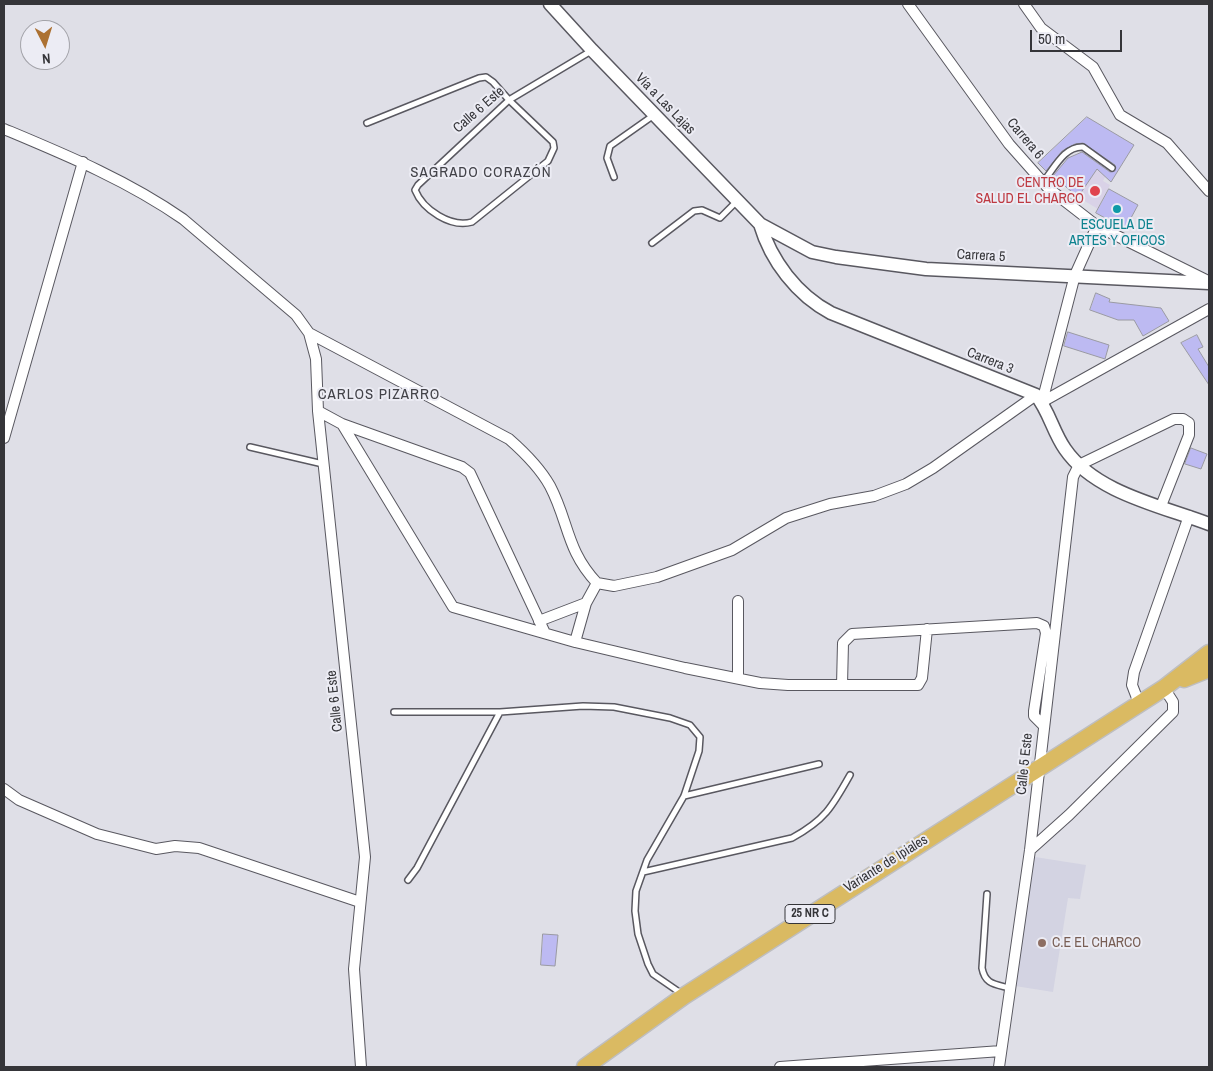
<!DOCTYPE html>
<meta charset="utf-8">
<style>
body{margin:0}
#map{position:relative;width:1213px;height:1071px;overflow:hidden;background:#dfdfe7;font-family:"Archivo Narrow",sans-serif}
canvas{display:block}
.frame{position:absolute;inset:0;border:5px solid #353539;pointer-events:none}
.north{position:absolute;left:20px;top:20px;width:50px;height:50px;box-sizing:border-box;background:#ececf4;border:1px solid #a3a3a9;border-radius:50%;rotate:175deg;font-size:14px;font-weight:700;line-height:20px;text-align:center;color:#353539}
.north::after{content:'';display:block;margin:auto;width:18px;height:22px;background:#ac7132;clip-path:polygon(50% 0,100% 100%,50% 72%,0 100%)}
.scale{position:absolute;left:1030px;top:30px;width:92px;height:22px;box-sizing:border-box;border:2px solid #353539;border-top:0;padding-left:6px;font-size:15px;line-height:18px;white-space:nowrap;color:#353539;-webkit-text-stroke:4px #ececf4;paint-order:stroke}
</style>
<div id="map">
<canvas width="1213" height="1071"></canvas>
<div class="frame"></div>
<div class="north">N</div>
<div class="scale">50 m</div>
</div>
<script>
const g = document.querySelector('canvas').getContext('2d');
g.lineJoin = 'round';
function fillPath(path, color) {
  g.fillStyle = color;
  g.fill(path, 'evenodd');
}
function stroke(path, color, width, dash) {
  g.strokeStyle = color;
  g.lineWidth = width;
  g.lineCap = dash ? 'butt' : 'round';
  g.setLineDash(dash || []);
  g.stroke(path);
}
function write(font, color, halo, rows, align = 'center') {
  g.font = font + ' "Archivo Narrow",sans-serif';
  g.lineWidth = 4;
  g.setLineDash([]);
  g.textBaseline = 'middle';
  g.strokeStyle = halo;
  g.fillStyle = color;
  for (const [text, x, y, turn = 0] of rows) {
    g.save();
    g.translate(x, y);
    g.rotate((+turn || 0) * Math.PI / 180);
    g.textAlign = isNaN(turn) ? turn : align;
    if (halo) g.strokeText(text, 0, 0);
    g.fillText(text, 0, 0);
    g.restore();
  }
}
const built = new Path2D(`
 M1035,857l51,8 -6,34 -12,-1 -15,94 -38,-6z`);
const medical = new Path2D(`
 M1097,169l9,6 -3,6 7,4 -12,24 -20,-12z`);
const building = new Path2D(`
 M1087,117l47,28 -23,37 -14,-13 -19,28 -25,-21 15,-18 14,-6 28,20 5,-1v-6l-32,-22 -8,1 -13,7 -16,20 -8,-8z
 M1109,189l29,16 -13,24 -29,-16z
 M1096,293l14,6 -1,3 52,6 8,13 -26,15 -9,-16h-16l-28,-10z
 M1068,332l41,13 -4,14 -41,-13z
 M1197,335l6,12 -5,2 11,18v18l-28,-42z
 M1191,448l16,6 -6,15 -16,-5z
 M543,934l15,1 -3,31 -14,-1z`);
const service = new Path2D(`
 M367,123l112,-45 7,-1 7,5 16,18 44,42 1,6 -6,13 -76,61c-21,6 -49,-12 -57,-32l3,-5 91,-85 82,-49
 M614,177l-7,-19 3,-12 44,-31
 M1043,182c11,-13 21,-36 40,-35l29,21
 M652,243l42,-32 8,-1 18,8 17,-17
 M250,447l73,17
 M394,712h106
 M684,796l135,-32
 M643,872l149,-34c33,-18 40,-31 58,-63
 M408,880l9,-12 83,-156 83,-6 31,1 56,11 20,7 10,12 -1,14 -15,45 -37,64 -11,31 -1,20 3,23 10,30 5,10 29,20
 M987,894l-5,74c3,16 12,16 27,20`);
const minor = new Path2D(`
 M908,4l101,140 39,44 49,38 111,55
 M1024,4l17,24 52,39 27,48 47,28 42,48
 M4,129c62,26 123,51 179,90l113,96 13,18 200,106c16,14 31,29 41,47 19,36 16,64 47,97l17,3 43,-9 75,-27 54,-32 44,-14 44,-8 32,-12 27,-16 103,-73
 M309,333l7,26 2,52 47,446 -11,112 7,98
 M1042,402l167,-93
 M1042,402l33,-127 22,-49
 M318,411l24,13 120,43 8,6 75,160
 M342,424l111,183 122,35 110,26 75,15 28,2h130l4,-7 5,-49
 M4,438l79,-276
 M539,621l47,-18
 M575,642l11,-39 11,-20
 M738,678v-77
 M842,685l1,-42 9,-9 185,-11 7,3 2,7 -12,78v5l9,9
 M1139,703l-7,-18 2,-13 55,-156
 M4,789l15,11 78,34 59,15 19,-3 24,2 161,54
 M1030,850l39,-35 104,-103v-10l-9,-14
 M780,1067l221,-16
 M999,1067l31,-217 43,-373 6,-12 95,-46h9l6,4v12l-28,71`);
const tertiary = new Path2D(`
 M550,4l42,46 168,174 52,28 24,5 90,12 283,14
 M760,224c11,37 37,71 71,89l205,82c13,16 17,37 29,54 30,44 97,57 144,75`);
const trunk = new Path2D(`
 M1184,679l25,-10
 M585,1067l99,-71 480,-308 45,-35`);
const markers = [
 [1095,191,6,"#e0444e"],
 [1117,209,5,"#0f9aa8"],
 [1042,943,5,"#8d6e63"]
];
const shields = [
 [810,914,50]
];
const shieldNames = [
 ["25 NR C",810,914]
];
const streetNames = [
 ["Vía a Las Lajas",665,104,46],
 ["Calle 6 Este",479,110,-41],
 ["Carrera 6",1025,139,50],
 ["Carrera 5",981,256,3],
 ["Carrera 3",990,361,22],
 ["Calle 6 Este",335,701,-96],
 ["Calle 5 Este",1025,764,-84],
 ["Variante de Ipiales",886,864,-32]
];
const healthNames = [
 ["CENTRO DE",1084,183],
 ["SALUD EL CHARCO",1084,199]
];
const cultureNames = [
 ["ESCUELA DE",1117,225],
 ["ARTES Y OFICOS",1117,241]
];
const educationNames = [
 ["C.E EL CHARCO",1052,943]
];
const neighbourhoodNames = [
 ["SAGRADO CORAZÓN",481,173],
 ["CARLOS PIZARRO",379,395]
];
fillPath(built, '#d3d3e2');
fillPath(medical, '#d9d2e7');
fillPath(building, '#bdbaf2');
stroke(building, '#9a9aa2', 1);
stroke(service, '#595860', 8);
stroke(minor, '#595860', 12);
stroke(tertiary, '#595860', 15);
stroke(trunk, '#bebec0', 19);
stroke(service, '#fff', 5);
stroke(minor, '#fff', 10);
stroke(tertiary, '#fff', 12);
stroke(trunk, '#daba62', 16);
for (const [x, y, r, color] of markers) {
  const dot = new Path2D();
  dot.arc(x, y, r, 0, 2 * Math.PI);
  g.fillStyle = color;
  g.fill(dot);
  stroke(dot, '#ececf4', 2);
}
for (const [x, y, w] of shields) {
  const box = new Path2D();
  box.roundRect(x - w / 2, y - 9.5, w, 19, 4);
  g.fillStyle = '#ececf4';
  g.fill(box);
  stroke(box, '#353539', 1);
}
write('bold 12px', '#353539', null, shieldNames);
write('14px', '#353539', '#ececf4', streetNames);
write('14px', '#be3a42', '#ececf4', healthNames, 'right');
write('14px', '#0d838f', '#ececf4', cultureNames);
write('14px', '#785e54', '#ececf4', educationNames, 'left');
g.letterSpacing = '1px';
write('15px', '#434349', '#ececf4', neighbourhoodNames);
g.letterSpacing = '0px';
</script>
